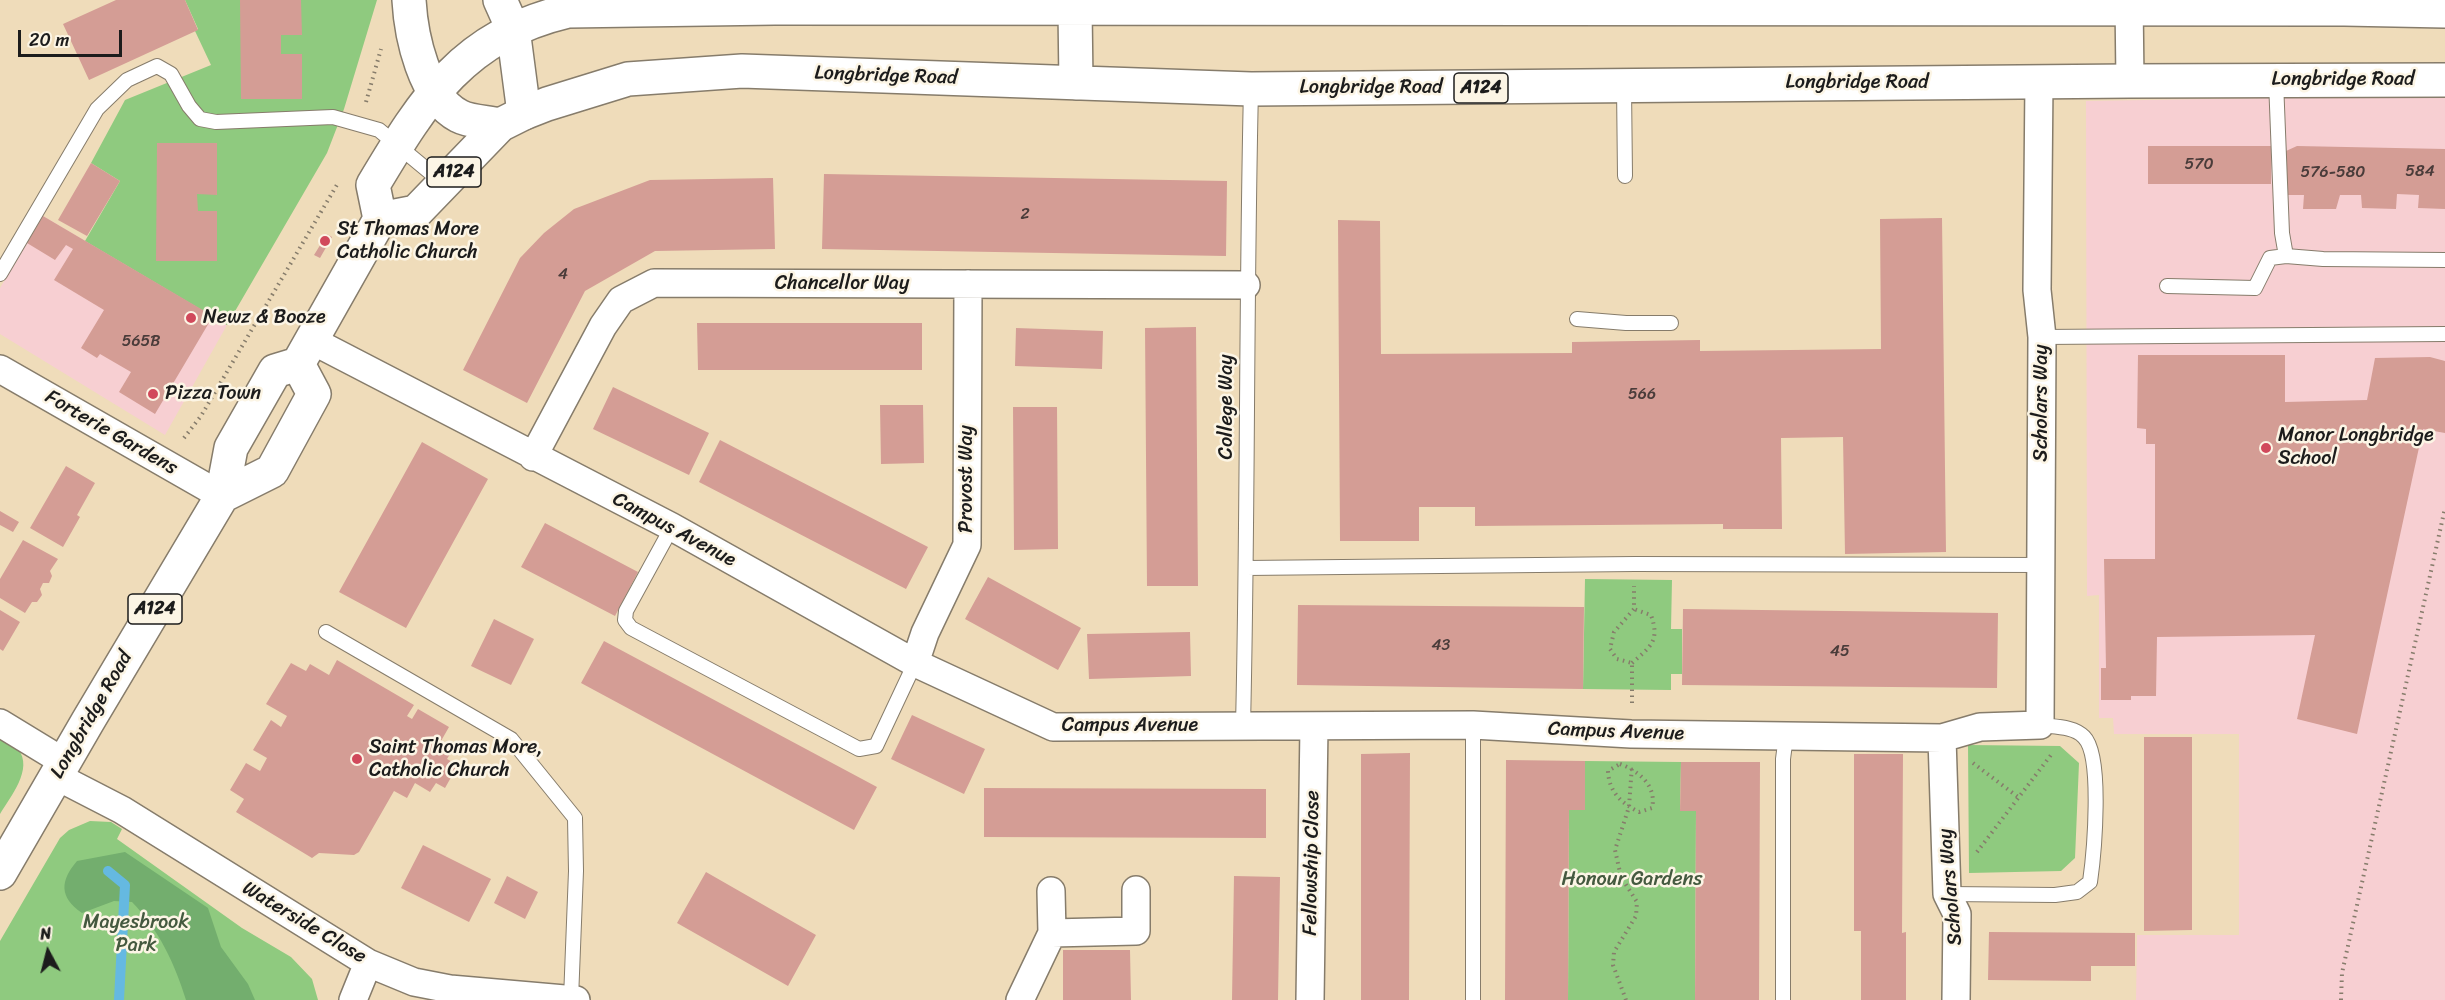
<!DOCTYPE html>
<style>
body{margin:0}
#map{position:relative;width:2445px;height:1000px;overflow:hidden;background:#efdcba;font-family:Sriracha,sans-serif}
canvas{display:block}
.north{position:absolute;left:18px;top:922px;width:60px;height:60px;-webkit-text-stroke:4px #fcf5e5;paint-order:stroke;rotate:353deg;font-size:16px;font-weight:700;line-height:24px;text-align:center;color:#1c1c1c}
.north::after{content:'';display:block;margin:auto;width:21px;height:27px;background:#1c1c1c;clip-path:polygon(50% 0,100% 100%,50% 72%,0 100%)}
.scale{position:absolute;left:18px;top:30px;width:104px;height:27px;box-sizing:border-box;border:3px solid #1c1c1c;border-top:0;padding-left:8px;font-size:18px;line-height:21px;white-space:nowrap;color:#1c1c1c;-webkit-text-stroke:4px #fcf5e5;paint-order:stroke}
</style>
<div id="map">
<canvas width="2445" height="1000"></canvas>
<div class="north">N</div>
<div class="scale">20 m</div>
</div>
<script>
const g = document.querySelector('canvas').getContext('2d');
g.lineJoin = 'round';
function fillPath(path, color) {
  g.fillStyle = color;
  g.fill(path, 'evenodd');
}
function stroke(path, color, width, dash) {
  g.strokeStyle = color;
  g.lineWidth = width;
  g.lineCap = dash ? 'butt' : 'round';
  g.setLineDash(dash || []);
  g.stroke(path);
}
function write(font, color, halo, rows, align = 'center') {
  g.font = font + ' Sriracha,sans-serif';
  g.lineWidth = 5;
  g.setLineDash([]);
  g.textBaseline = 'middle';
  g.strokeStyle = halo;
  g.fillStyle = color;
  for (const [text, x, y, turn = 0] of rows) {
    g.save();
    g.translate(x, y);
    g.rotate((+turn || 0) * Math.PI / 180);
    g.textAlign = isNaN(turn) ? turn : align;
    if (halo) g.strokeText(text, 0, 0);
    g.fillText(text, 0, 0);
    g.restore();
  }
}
const built = new Path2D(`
 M2445,95v905h-309l1,-65h102v-201h-125l-1,-16h-14v-123l-12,1 -1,-495z
 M43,216l184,109 -62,110 -165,-101v-46z`);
const green = new Path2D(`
 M185,0h192l-33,109 -17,44 -100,172 -142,-84 35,-60 -29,-18 34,-63 86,-35 -16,-34 3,-2z
 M1585,579l87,1 -1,49h11v45h-11v16l-88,-1z
 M0,733c6,5 14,10 18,16 16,20 -8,48 -18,65z
 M1968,745l92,1 19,17 -4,95 -14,13 -92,2z
 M1585,761l96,1 -1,49h16l-1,189h-127l1,-190 16,-1z
 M90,821l21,1 11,7 -5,10 125,89 49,29 21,22 6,21h-318v-59l60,-103 9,-8z`);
const forest = new Path2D(`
 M125,852l83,56 13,39 27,37 7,16h-69c-11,-36 -27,-70 -54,-98l-18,-1 -32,12c-23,-16 -22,-32 -5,-52z`);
const stream = new Path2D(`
 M108,871l17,14 -6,115`);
const building = new Path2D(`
 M116,0h69l13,30 -109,50 -26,-56z
 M240,0h61l1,35h-21v19h21v45h-61z
 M157,143h60v52l-20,-1 1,17h19v50h-61z
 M2148,146h123v38h-123z
 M2297,146l148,3v60l-27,-1 1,-13 -22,-1 -1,15 -34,-1 -1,-13h-21l-4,14h-33l1,-14h-18v-44z
 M91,163l29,18 -33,55 -29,-16z
 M824,174l403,7 -1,75 -404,-7z
 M773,178l2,71 -120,2 -70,40 -58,112 -64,-33 57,-112 24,-25 30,-24 76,-29z
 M43,216l170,100 -58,98 -36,-22 12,-20 -31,-18 -3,4 -16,-10 23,-38 -50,-30 19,-31 -7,-4 -11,15 -28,-17z
 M1942,218l4,334 -101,2 -2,-117 -62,1 1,91h-59v-5l-248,2v-19h-56v34h-79l-2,-321 42,1 1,133 191,-1v-11l128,-2v11l181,-2 -1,-130z
 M327,234l5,3 -12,21 -6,-3z
 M697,323h225v47h-224z
 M1196,327l2,259h-51l-2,-258z
 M1016,328l87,3 -1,38 -87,-3z
 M2138,355h147v47l82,-2 8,-42 55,-1 15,4v72l-22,-4 -66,305 -60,-15 18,-84 -158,2 -1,59h-25v4h-30v-32h5l-2,-109h51v-115h-9v-15l-9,-1z
 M613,387l96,46 -20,42 -96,-46z
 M880,405h43l1,58 -43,1z
 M1013,407h44l1,142 -44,1z
 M720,440l208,107 -22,42 -207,-107z
 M422,442l66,37 -82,149 -67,-36z
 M66,466l29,17 -18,32 3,2 -17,30 -33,-19z
 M0,511l19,11 -6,10 -13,-7z
 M545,523l93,49 -23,44 -94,-49z
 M23,540l35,19 -8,12 2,5 -3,7h-6l-3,6 2,6 -5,7h-5l-7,11 -25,-15v-19z
 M988,577l93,51 -23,42 -93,-51z
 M1298,605l286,2 -1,82 -286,-4z
 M1683,609l315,4 -1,75 -315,-3z
 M0,610l20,12 -17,29 -3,-2z
 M494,619l40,20 -23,46 -40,-19z
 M1190,632l1,44 -102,3 -2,-45z
 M604,641l273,146 -23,43 -273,-147z
 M337,660l77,45 -7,11 5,3 6,-10 31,18 -8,14 12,8 -6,10 11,6 -13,23 -9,-5 -6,9 -15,-9 -8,15 -13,-7 -35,61 -5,3 -35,-2 -7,5 -76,-46 8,-13 -14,-9 16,-27 14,8 7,-13 -14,-8 18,-30 10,7 6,-11 -21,-12 25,-41 15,8 4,-7 19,11z
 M912,715l73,34 -21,45 -73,-35z
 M2144,737h48v193l-48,1z
 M1410,753l-1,247h-48v-246z
 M1854,754h49l-1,179 4,-1v68h-45v-69h-7z
 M1506,760l79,1v49h-16l-1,190h-63z
 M1681,762h79l-1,238h-64l1,-189h-16z
 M984,788l282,1v49l-282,-1z
 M423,845l68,34 -22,43 -68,-34z
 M706,872l110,63 -28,51 -111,-63z
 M507,876l31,16 -13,27 -31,-16z
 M1234,876l46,1 -2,123h-46z
 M1989,932l146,1v33h-44v15l-103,-1z
 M1063,950h67l1,50h-68z`);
const path = new Path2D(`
 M366,102l15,-53
 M184,438l17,-22 137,-233
 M1632,663c19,-17 28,-22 19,-48l-17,-6
 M1632,703v-40l-15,-4 -7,-10 4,-17 20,-23v-23
 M1973,763l45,34
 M1620,764c19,7 37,22 32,44l-13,4c-18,-9 -30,-20 -31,-41z
 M1977,852l74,-97
 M1626,1000l-13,-35 1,-13 22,-36 1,-14 -16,-25 -6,-27 14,-43 3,-42
 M2341,1000l1,-27 103,-465`);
const lane = new Path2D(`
 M1624,87l1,89
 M2286,256l37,3 122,1
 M0,274l97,-165 30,-29 30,-14 14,8 18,32 11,13 16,3 117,-5 46,13 64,53
 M2167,286l88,2 15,-30 16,-2 -4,-23 -6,-152
 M1577,319l49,4h45
 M2042,337l403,-3
 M672,527l-46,84 -1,9 6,8 228,121 17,-3 39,-83
 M1246,568l389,-4 407,1
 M326,632l185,107 64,79 1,53 -5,128
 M1473,725v275
 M1243,726c5,-212 3,-424 8,-637
 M1947,894l108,1 22,-3 13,-10c4,-28 13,-126 -6,-145 -10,-11 -30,-10 -44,-12
 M1783,1000v-241l3,-23`);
const street = new Path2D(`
 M2129,0l1,81
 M313,341l359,186 243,136 138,64 420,-2 158,9 311,4 38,-11 60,-2 2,-388 -5,-47 2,-209
 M0,369l222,127
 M533,457l70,-131 18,-26 33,-17 592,2
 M915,663l10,-30 42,-88 1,-261
 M0,723l64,39
 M1942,738l5,156 10,20 -1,86
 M56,776l66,34 246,153 46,19 36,7 126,11
 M1052,933l84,-2v-41
 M353,1000l15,-37
 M1020,1000l32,-67 -1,-42
 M1310,1000l4,-274`);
const secondary = new Path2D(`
 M409,0c2,36 15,98 50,116 11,6 28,6 41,9
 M500,0l13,29 11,84`);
const primary = new Path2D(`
 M1075,9l1,74
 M380,219l36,-7 84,-87 24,-12 23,-9 81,-25 114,-8 509,18 879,-8 315,-1
 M222,496l50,-25 42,-77 -16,-30
 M0,873l88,-152 134,-225 9,-48 44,-77 23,-7 82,-145 -7,-34c52,-87 90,-149 195,-174l207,-3 1569,1 101,2`);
const markers = [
 [325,241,6,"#d1495b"],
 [191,318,6,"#d1495b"],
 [153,394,6,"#d1495b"],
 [2266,448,6,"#d1495b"],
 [357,759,6,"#d1495b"]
];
const numberNames = [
 ["570",2199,165],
 ["584",2420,172],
 ["576-580",2333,173],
 ["2",1025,215],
 ["4",563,275],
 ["565B",141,342],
 ["566",1642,395],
 ["43",1441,646],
 ["45",1840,652]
];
const shields = [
 [1481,88,54],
 [454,172,54],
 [155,609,54]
];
const shieldNames = [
 ["A124",1481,88],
 ["A124",454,172],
 ["A124",155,609]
];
const streetNames = [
 ["Longbridge Road",886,76,2],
 ["Longbridge Road",2343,80],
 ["Longbridge Road",1857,83],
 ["Longbridge Road",1371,88],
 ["Chancellor Way",842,284],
 ["Scholars Way",2042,403,-90],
 ["College Way",1227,407,-90],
 ["Forterie Gardens",111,433,30],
 ["Provost Way",967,479,-90],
 ["Campus Avenue",674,530,28],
 ["Longbridge Road",92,715,-60],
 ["Campus Avenue",1130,726],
 ["Campus Avenue",1616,732,2],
 ["Fellowship Close",1312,863,-89],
 ["Scholars Way",1951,887,-95],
 ["Waterside Close",304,923,31]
];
const poiNames = [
 ["St Thomas More",337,230],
 ["Catholic Church",337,253],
 ["Newz & Booze",203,318],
 ["Pizza Town",165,394],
 ["Manor Longbridge",2278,436],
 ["School",2278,459],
 ["Saint Thomas More,",369,748],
 ["Catholic Church",369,771]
];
const parkNames = [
 ["Honour Gardens",1632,880],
 ["Mayesbrook",136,923],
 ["Park",136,946]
];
fillPath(built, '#f7cfd2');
fillPath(green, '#8fca7f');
fillPath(forest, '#73ae6e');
stroke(stream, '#65b9e1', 10);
fillPath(building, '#d49d95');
stroke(lane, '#867c6b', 16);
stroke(street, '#867c6b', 30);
stroke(secondary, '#867c6b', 36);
stroke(primary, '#867c6b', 36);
stroke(path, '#867c6b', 4, [1.5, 4.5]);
stroke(lane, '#fff', 14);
stroke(street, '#fff', 27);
stroke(secondary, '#fff', 33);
stroke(primary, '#fff', 33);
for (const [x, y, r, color] of markers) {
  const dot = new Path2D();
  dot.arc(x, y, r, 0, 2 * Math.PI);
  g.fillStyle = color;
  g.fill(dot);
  stroke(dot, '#fcf5e5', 2);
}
write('16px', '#4a3c3a', null, numberNames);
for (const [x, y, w] of shields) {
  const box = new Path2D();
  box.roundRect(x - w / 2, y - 15, w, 30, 4.5);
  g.fillStyle = '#fcf5e5';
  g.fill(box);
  stroke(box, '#1c1c1c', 1.5);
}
write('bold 18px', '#1c1c1c', null, shieldNames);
write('20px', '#1c1c1c', '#fcf5e5', streetNames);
write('20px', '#1c1c1c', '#fcf5e5', poiNames, 'left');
write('20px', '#44593f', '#fcf5e5', parkNames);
</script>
